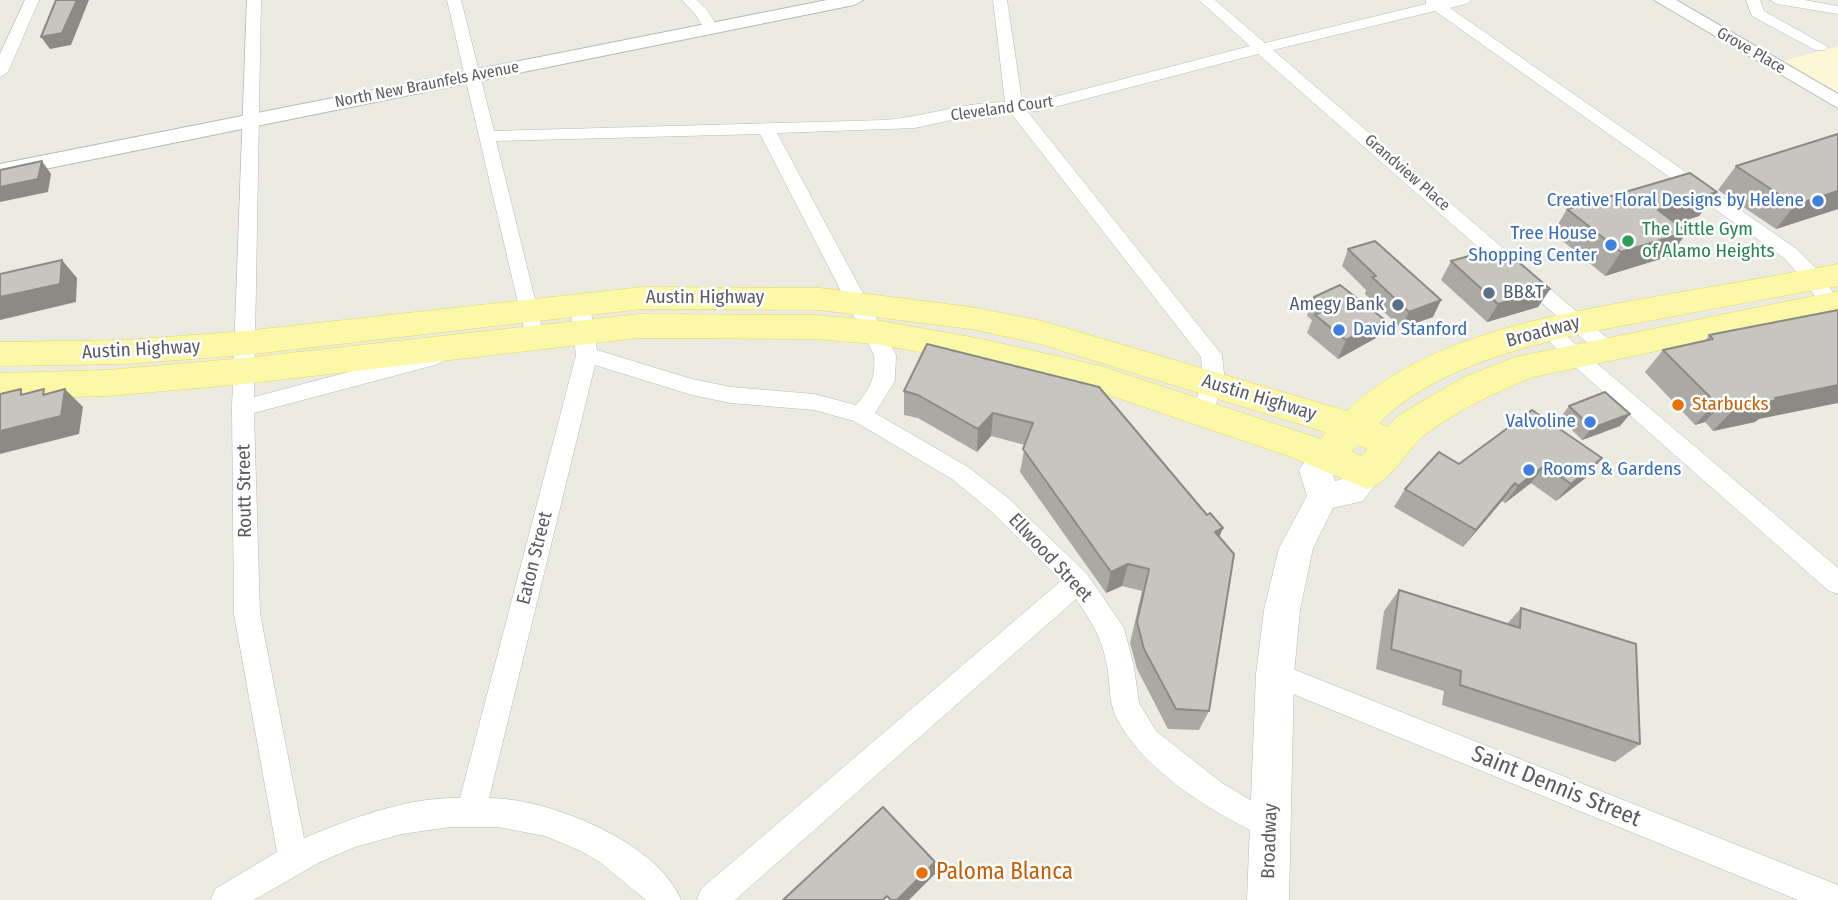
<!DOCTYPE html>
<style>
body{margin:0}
canvas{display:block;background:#ecebe1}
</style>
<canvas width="1838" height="900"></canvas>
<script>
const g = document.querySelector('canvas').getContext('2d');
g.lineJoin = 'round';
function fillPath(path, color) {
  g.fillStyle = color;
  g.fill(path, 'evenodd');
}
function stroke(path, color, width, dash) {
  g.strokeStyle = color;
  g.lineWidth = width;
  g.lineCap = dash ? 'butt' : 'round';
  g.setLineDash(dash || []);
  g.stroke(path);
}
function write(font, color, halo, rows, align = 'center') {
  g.font = font + ' "Fira Sans Condensed",sans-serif';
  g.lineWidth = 5;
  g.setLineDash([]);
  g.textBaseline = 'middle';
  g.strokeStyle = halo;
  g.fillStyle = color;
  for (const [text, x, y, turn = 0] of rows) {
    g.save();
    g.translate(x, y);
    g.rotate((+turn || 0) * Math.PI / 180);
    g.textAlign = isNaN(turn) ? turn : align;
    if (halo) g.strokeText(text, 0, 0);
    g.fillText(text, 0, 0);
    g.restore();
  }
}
const commercial = new Path2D(`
 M1838,46v49l-58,-33z`);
const minor = new Path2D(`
 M25,0h14l-31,72 -8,5v-23z
 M247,0h14l-7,397 181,-48 7,3 4,5 -4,5 -7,3 -181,48 6,201 44,224c49,-20 102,-41 156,-40l116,-443 -6,-50 3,-5h14l3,5 7,45 95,29 39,8 83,7 42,11c14,-16 20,-28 18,-50l-114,-221 -264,7 48,195 -3,5 -7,2 -7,-2 -80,-341h14l33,131 390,-11c41,-3 80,-18 121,-18l-12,-102h14l15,101h17l211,-55 -51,-46h16l50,43 161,-39v-4h45l-2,3 -19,5 348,242 24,25 16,26v23l-7,-2 -23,-37 -24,-27 -349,-247 -162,39 340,293 3,5 -3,5 -7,2 -7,-2 -341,-299 -219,57h-12l195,244 3,28 -15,35 -8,2 -8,-2 -3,-6 12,-29 -2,-26 -191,-245h-22l-73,16 -138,5 119,222 -1,26 -20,32 93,54 40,31 79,76 37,54 10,39 5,36 17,28 66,52 35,21 24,10 5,10 -5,10 -10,5c-55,-23 -136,-72 -158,-130 -4,-13 -3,-29 -6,-43 -5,-29 -15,-43 -31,-67l-341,301h-38l4,-11 360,-308 -69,-69 -40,-33 -98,-58 -40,-11 -83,-7 -39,-8 -97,-30 -106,433c59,0 169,44 192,102h-35l-45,-37 -20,-12 -36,-15 -47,-9h-48l-48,7 -47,13 -35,15 -66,38h-43l4,-11 62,-37 -43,-238 -2,-206z
 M682,0h15l10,10 12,19 -3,3h-10l-10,-17z
 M1746,0h14l4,11 64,36 -3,3h-10l-63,-34z
 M1770,0h34l34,6v8l-61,-10z
 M1549,323l7,2 24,24 258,219v26l-9,-3 -263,-232 -27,-29 3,-5z
 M1275,662l563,223v15h-40l-532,-217 -4,-9 4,-9z`);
const tertiary = new Path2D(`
 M827,0h36l-9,5 -854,173v-14z
 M1654,0h22l162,94v14z`);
const secondary = new Path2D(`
 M1326,443l11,3 5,9 -10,17 3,9c20,-3 15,-25 43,-16l5,9 -20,27 -30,7 -20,40 -13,62 -6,64 -5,226h-42l9,-226 8,-64 15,-62 28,-52 -8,-26 16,-24z`);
const primary = new Path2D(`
 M1838,264v22c-56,10 -112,20 -168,31 -92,17 -222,37 -291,106l9,4 11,-12 65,-38 51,-20 323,-66v22l-305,64c-37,15 -74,32 -107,57 -21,16 -32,46 -59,55l-76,-32 -194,-66 -120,-29 -102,-18 -61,-5 -175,-1 -395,46 -136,12 -108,3v-26l108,-3 136,-12 395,-44 175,1 61,5 102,18 124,28 220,73 4,-7 -285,-88 -69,-15 -151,-19 -178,-1 -397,46 -119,9 -126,2v-24l126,-2 119,-9 397,-44 178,1 151,19 71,14 305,90c82,-78 209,-96 317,-116 58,-10 116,-20 174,-31zM1358,445l9,4 -6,7 -10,-5z`);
const wall = new Path2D(`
 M1736,166l102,43 -62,20 -58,-39z
 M1717,192l-18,24 -23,7 11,9 -17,24 -65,20 -52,-43 14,-24z
 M1348,249l93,51 -8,17 -32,11 -36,-34 1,-4 -24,-24z
 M1451,261l99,28 -12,18 -51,15 -46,-42z
 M1314,297l62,41 -38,21 -31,-26 5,-13 -5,-4z
 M1838,310l-83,112 -42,9 -8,-9 -10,3 -50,-53 18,-22 42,-9 4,-6z
 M927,344l280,171 16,13 -4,8 -10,175 -10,19 -31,-1 -31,-60 -7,-26 12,-52 -20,-5 -16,7 -86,-121 5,-27 -34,-9 -14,16 -59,-34 -14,-3v-24z
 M1569,406l61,8 -10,12 -38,14 -22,-22z
 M1602,458l-14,18 -32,25 -25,-18 -26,20 -3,-2 -39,46 -69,-40 11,-18 54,-25z
 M1399,590l108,34 14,-16 119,136 -25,18 -173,-57 2,-14 -68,-22 8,-58z`);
const shadedWall = new Path2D(`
 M77,0h12l-18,45 -21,4 -9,-12z
 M42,161l9,13 -3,18 -48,10v-15z
 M1838,191v18l-62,20 19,-24z
 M1717,192l-18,24 -58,18 17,-24z
 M1687,232l-17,24 -65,20 16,-24z
 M62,260l15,18 -1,24 -76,18v-23z
 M1550,289l-12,18 -51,15 11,-18z
 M1441,300l-8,17 -32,11 8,-16z
 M1385,320l-9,18 -38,21 8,-19z
 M1838,385v18l-79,16 -4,3 -42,9 21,-22 41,-11z
 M65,389l18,18 -4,27 -79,20v-23z
 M1725,400l-20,22 -10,3 20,-23z
 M993,413l-2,23 -14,16 1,-23z
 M1630,414l-10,12 -38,14 10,-12z
 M1602,458l-14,18 -32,25 15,-17z
 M1545,465l-14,18 -26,20 13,-17z
 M1515,483l-13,18 -39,46 13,-17z
 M1223,528l-9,22 1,-18z
 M1128,564l-6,22 -16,7 5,-21z
 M935,862v12l-26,26h-12z`);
const building = new Path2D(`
 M56,0h21l-15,33 -21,4z
 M1838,134v57l-43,14 -59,-39z
 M42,161l-4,18 -38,8v-17z
 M1690,173l27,19 -59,18 29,22 -66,20 -54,-43z
 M1375,241l66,59 -32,12 -37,-35 4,-1 -28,-27z
 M1507,252l43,37 -52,15 -47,-43 18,-5 6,5z
 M62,260l-2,24 -60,13v-23z
 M1340,285l45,35 -39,20 -31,-25 13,-7 -14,-11z
 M1838,310v75l-63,13 2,2 -43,9 -9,-9 -10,2 -52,-52 50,-11 -4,-4z
 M927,344l172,43 108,128 3,-2 13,15 -8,4 19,22 -25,157 -33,-2 -32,-60 -7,-27 12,-53 -21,-5 -17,8 -88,-123 10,-26 -40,-10 -15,16 -60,-34 -14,-4z
 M21,389v6l23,-6 -1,6 22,-6 -4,27 -61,15v-37z
 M1605,392l25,22 -38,14 -23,-22z
 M1532,410l70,48 -31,26 -26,-19 -27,21 -3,-3 -39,47 -71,-41 34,-37 20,12z
 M1399,590l121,38 1,-20 115,36 4,100 -180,-59 1,-14 -70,-22z
 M883,807l52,55 -38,38h-6l-4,-4 -4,4h-100z`);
const markers = [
 [1818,201,7,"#3f7fe0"],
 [1628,241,7,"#2e9e5b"],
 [1611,245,7,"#3f7fe0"],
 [1489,293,7,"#5c6f8a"],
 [1398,305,7,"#5c6f8a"],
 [1339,330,7,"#3f7fe0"],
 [1678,405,7,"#e8710a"],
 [1590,422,7,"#3f7fe0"],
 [1529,470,7,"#3f7fe0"],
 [922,873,7,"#e8710a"]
];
const farStreetnames = [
 ["Grove Place",1751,51,30],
 ["North New Braunfels Avenue",427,85,-11],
 ["Cleveland Court",1002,109,-8],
 ["Grandview Place",1407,173,41]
];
const shopNames = [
 ["Creative Floral Designs by Helene",1804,201],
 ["Tree House",1597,234],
 ["Shopping Center",1597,256],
 ["David Stanford",1353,330,"left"],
 ["Valvoline",1576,422],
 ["Rooms & Gardens",1543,470,"left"]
];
const leisureNames = [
 ["The Little Gym",1642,230],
 ["of Alamo Heights",1642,252]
];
const serviceNames = [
 ["BB&T",1503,293],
 ["Amegy Bank",1384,305,"right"]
];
const streetNames = [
 ["Austin Highway",705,298],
 ["Broadway",1543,332,-15],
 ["Austin Highway",141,350,-3],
 ["Austin Highway",1259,398,17],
 ["Routt Street",245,491,-91],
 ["Eaton Street",535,558,-76],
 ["Ellwood Street",1050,558,47],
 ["Broadway",1270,841,-88]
];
const foodNames = [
 ["Starbucks",1692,405]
];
const nearStreetnames = [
 ["Saint Dennis Street",1556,787,22]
];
const nearFoodnames = [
 ["Paloma Blanca",936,873]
];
fillPath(commercial, '#fcf8d6');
stroke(minor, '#b6b8bd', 1);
stroke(tertiary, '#b6b8bd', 2);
stroke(secondary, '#b7b9bf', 1);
stroke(primary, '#ead45c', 1);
fillPath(minor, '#fff');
fillPath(tertiary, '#fff');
fillPath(secondary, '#fff');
fillPath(primary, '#fbf8a7');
fillPath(wall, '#aaa9a3');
fillPath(shadedWall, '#8b8a85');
fillPath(building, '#c6c5be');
stroke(building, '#8b8a85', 2);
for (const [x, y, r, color] of markers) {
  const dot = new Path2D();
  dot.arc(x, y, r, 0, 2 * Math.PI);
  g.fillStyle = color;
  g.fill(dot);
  stroke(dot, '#fff', 2.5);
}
write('16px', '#595c61', '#fff', farStreetnames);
write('19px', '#366cbe', '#fff', shopNames, 'right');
write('19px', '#27864d', '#fff', leisureNames, 'left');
write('19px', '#4e5e75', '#fff', serviceNames, 'left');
write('19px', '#595c61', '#fff', streetNames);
write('19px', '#c56008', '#fff', foodNames, 'left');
write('23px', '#595c61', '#fff', nearStreetnames);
write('23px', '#c56008', '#fff', nearFoodnames, 'left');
</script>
